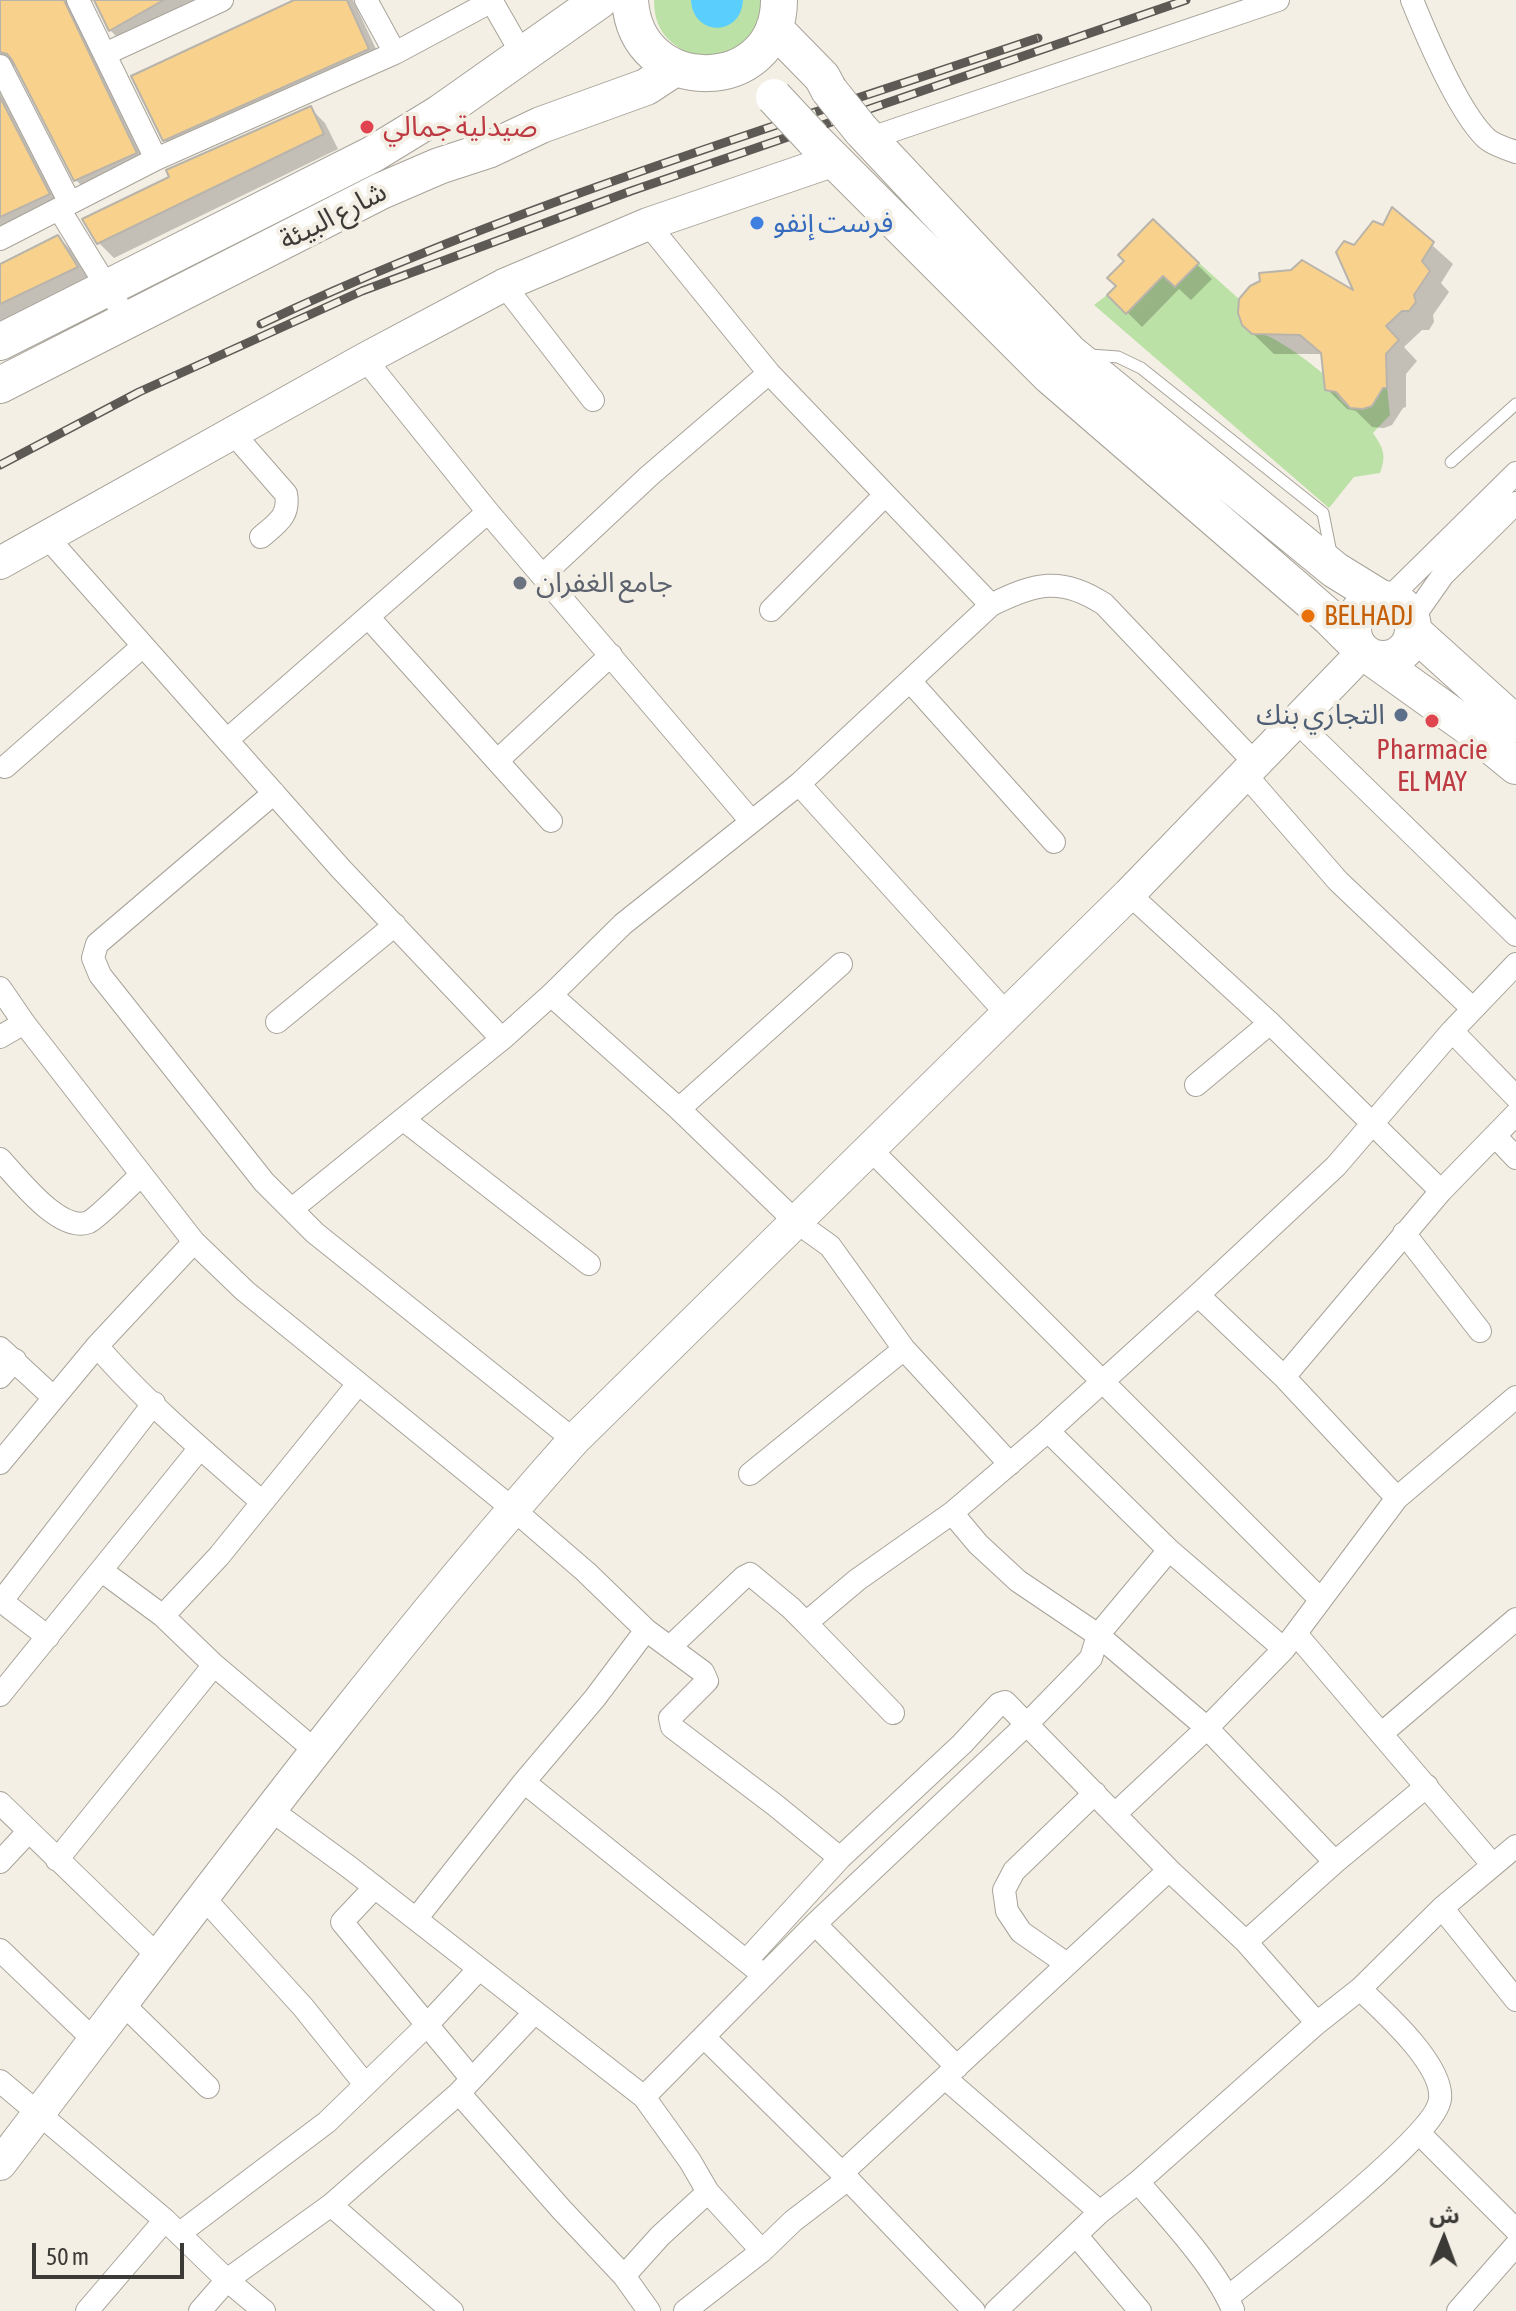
<!DOCTYPE html>
<meta charset="utf-8">
<style>
body{margin:0}
#map{position:relative;width:1516px;height:2311px;overflow:hidden;background:#f4efe5;font-family:"Asap Condensed","Noto Sans Arabic",sans-serif}
canvas{display:block}
.north{position:absolute;left:1404px;top:2199px;width:80px;height:80px;-webkit-text-stroke:6px #f4efe5;paint-order:stroke;rotate:1deg;font-size:22px;font-weight:700;line-height:32px;text-align:center;color:#3c3a36}
.north::after{content:'';display:block;margin:auto;width:28px;height:36px;background:#3c3a36;clip-path:polygon(50% 0,100% 100%,50% 72%,0 100%)}
.scale{position:absolute;left:32px;top:2243px;width:152px;height:36px;box-sizing:border-box;border:4px solid #3c3a36;border-top:0;padding-left:10px;font-size:24px;line-height:28px;white-space:nowrap;color:#3c3a36;-webkit-text-stroke:6px #f4efe5;paint-order:stroke}
</style>
<div id="map">
<canvas width="1516" height="2311"></canvas>
<div class="north">ش</div>
<div class="scale">50 m</div>
</div>
<script>
const g = document.querySelector('canvas').getContext('2d');
g.lineJoin = 'round';
function fillPath(path, color) {
  g.fillStyle = color;
  g.fill(path, 'evenodd');
}
function stroke(path, color, width, dash) {
  g.strokeStyle = color;
  g.lineWidth = width;
  g.lineCap = dash ? 'butt' : 'round';
  g.setLineDash(dash || []);
  g.stroke(path);
}
function write(font, color, halo, rows, align = 'center') {
  g.font = font + ' "Asap Condensed","Noto Sans Arabic",sans-serif';
  g.lineWidth = 8;
  g.setLineDash([]);
  g.textBaseline = 'middle';
  g.strokeStyle = halo;
  g.fillStyle = color;
  for (const [text, x, y, turn = 0] of rows) {
    g.save();
    g.translate(x, y);
    g.rotate((+turn || 0) * Math.PI / 180);
    g.textAlign = isNaN(turn) ? turn : align;
    if (halo) g.strokeText(text, 0, 0);
    g.fillText(text, 0, 0);
    g.restore();
  }
}
const green = new Path2D(`
 M654,0h121l-16,44 -56,18c-28,-16 -49,-25 -49,-62z
 M1199,263l40,36c-1,10 -1,21 6,29 8,8 14,5 23,8 17,8 37,23 52,35 13,10 16,32 33,37 12,4 19,-2 25,-12l-1,-7 10,-1 3,27 -17,18c10,15 14,22 7,40l-26,4 -25,31 -235,-203 13,-10 20,19 36,-38 12,11z`);
const water = new Path2D(`
 M691,0h52c-2,37 -50,37 -52,0z`);
const shadow = new Path2D(`
 M0,0h94l-14,8 71,160 -60,27 -15,-15 -58,-114 -10,2 55,141 -63,29z
 M95,0h110l-80,45 -15,-15z
 M299,0h54l30,64 -204,90 -15,-14z
 M310,108l15,15 13,26 -224,109 -15,-15 -14,-23z
 M1393,210l60,54 -12,19 8,9 -16,23 1,7 -5,8h-7l-18,17 13,14 -11,13v33l-3,1 -11,17 -8,3 -12,-1 -16,-16 -9,-2 -20,-20 -5,-35h-48l-31,-30 115,-29 -4,-48 30,-20z
 M1153,222l59,57 -21,21 -12,-11 -37,38 -32,-32 8,-9 8,-25z
 M58,237l20,20 19,31 -97,44v-66z`);
const building = new Path2D(`
 M0,0h64l73,153 -63,28 -62,-121 -5,-6 -7,-2z
 M94,0h70l-55,31z
 M294,0h53l22,49 -206,92 -32,-65z
 M0,97l50,97 -50,23z
 M311,106l13,28 -227,110 -15,-25 87,-42 -3,-7z
 M1392,207l42,35 -12,19 8,10 -16,24 2,7 -7,9h-7l-16,15 13,14 -13,14 1,34h-4l-11,18 -9,3 -13,-1 -14,-16 -11,-2 -4,-37 -21,-18 -48,-1 -10,-9 -4,-12 1,-14 11,-13 10,-5 -1,-8 32,-3 11,-10 51,30 -17,-38 8,-11 10,4 19,-24 10,4z
 M1153,219l46,44 -24,24 -12,-11 -37,38 -19,-19 9,-9 -9,-8 17,-17 -6,-6z
 M58,235l20,32 -78,37v-40z`);
const lane = new Path2D(`
 M1090,355l28,2 23,11 182,145 8,40
 M1451,462l65,-58`);
const street = new Path2D(`
 M78,0l78,159
 M366,0l29,53
 M491,0l31,54
 M1412,0c15,37 47,113 75,139 7,6 20,10 29,13
 M105,54l117,-54
 M0,66l70,137
 M868,139l410,-139
 M59,209l69,112
 M648,224l121,149 222,232
 M0,239l156,-80 239,-106 97,-52
 M504,285l89,115
 M365,359l123,153 263,309
 M232,432l54,62c4,22 -9,29 -25,43
 M46,536l295,333 161,170
 M544,574l105,-98 120,-103
 M1387,600l129,-127
 M771,610l113,-114
 M369,618l182,203
 M1412,619l31,-44 73,-72
 M910,681l144,161
 M1296,721l220,214
 M228,739l260,-227
 M498,760l113,-105
 M5,767l138,-121
 M1245,774l93,107 135,128
 M799,784l208,230
 M274,793l-177,151 -4,14 7,17 164,207 51,51 259,207
 M1129,894l141,129 171,168
 M0,988l24,35 170,219 51,49 268,218 73,63 60,58 57,42 4,9 -37,37 2,9 103,78 65,53
 M551,995l128,114 116,112 35,25 74,103 106,115
 M277,1022l118,-97
 M1452,1031l64,66
 M0,1037l24,-14
 M1196,1085l74,-62
 M679,1109l162,-145
 M404,1120l185,144
 M1495,1136l21,22
 M869,1148l451,451
 M0,1159c18,19 60,75 89,63 10,-5 42,-38 52,-47
 M292,1209l210,-170 49,-44 72,-71 176,-140 192,-179c44,-22 70,-29 113,-1l151,159
 M1404,1233l76,98
 M1198,1295l86,82 113,121
 M97,1346c48,56 109,107 165,156
 M0,1348l53,49
 M0,1377l15,-17
 M1284,1377l157,-186 75,-77
 M1048,1431l121,119 115,99
 M0,1463l97,-117 97,-104
 M750,1474l154,-125
 M952,1513l26,31 40,37 80,54 109,93 128,134
 M102,1571l61,45 51,49 103,87
 M0,1600l48,37
 M0,1603l154,-200
 M163,1616l56,-60 139,-172
 M806,1623l87,90
 M1296,1634l196,230
 M670,1647l74,-70 6,-3 41,34 15,15 51,-43 95,-67 96,-82 150,-136 138,-129 116,-135 64,-67
 M0,1695l200,-247
 M1381,1734l135,-115
 M524,1782l232,187
 M0,1803l159,154
 M271,1810l78,57 295,230 46,64 18,31 54,59
 M1115,1814l92,-86 77,-79 113,-151 119,-101
 M57,1860l157,-195
 M0,1862l28,-30
 M375,1887l-33,35 129,156
 M203,1897l100,110 61,76
 M1442,1908l74,92
 M416,1919l108,-137 71,-84 51,-68
 M815,1924l142,143
 M1246,1942l89,-80 92,-76
 M0,1950l94,90
 M746,1961l94,-103 122,-114 37,-40 6,-2 164,168 77,72 71,81
 M1067,1964l-46,-32 -14,-21 -3,-21 10,-19 81,-78
 M122,2003l86,84
 M705,2038l137,135 132,138
 M945,2078l155,134
 M0,2081l165,139 62,60 37,31
 M459,2093l102,116 63,67 25,35
 M644,2097l171,-173 211,-199 46,-47 19,-20 7,-23 71,-85
 M1419,2133l97,97
 M842,2173l327,-303
 M1138,2182c30,35 78,86 95,128
 M331,2205l121,106
 M180,2233l147,-111 99,-96 52,-56
 M1076,2235l64,76
 M624,2276l36,-40 48,-44
 M1228,2297c36,-29 209,-162 212,-198 4,-34 -57,-88 -80,-110
 M87,2311l78,-91
 M200,2311l27,-31 104,-75 128,-112 75,-80
 M685,2311l77,-60 31,-30 55,-42
 M996,2311l104,-99 38,-30 179,-159 43,-34 82,-81 74,-62
 M1458,2311l58,-66`);
const secondary = new Path2D(`
 M0,563l365,-204 139,-74 144,-61 184,-63
 M0,2164c187,-244 369,-494 574,-724l555,-546 234,-242`);
const primary = new Path2D(`
 M630,0c6,99 149,96 149,0
 M774,28l48,49 7,13
 M861,130l209,223 265,217 47,29
 M813,139l237,237 280,242 28,28
 M0,342l373,-188 67,-41 160,-113
 M0,385l381,-194 58,-25 49,-16 53,-25 105,-38 29,-19
 M1353 629a30 30 0 1 1 60 0a30 30 0 1 1-60 0Z
 M1413,631l103,93
 M1371,657l95,68 50,41`);
const rail = new Path2D(`
 M261,324c249,-118 517,-198 777,-286
 M0,465l139,-73 223,-101 269,-100 555,-191`);
const primaryBridge = new Path2D(`
 M829,90l32,40
 M774,97l39,42`);
const markers = [
 [367,127,8,"#e0444e"],
 [757,223,8,"#3f7fe0"],
 [520,583,8,"#6b7280"],
 [1308,616,8,"#e8710a"],
 [1401,715,8,"#5c6f8a"],
 [1432,721,8,"#e0444e"]
];
const healthNames = [
 ["صيدلية جمالي",383,127],
 ["Pharmacie",1432,750,"center"],
 ["EL MAY",1432,782,"center"]
];
const streetNames = [
 ["شارع البيئة",333,216,-27]
];
const shopNames = [
 ["فرست إنفو",773,223]
];
const worshipNames = [
 ["جامع الغفران",536,583]
];
const foodNames = [
 ["BELHADJ",1324,616]
];
const serviceNames = [
 ["التجاري بنك",1385,715]
];
fillPath(green, '#bce1a6');
fillPath(water, '#5acffd');
fillPath(shadow, '#0003');
fillPath(building, '#f8d28c');
stroke(building, '#b9b4ab', 2);
stroke(lane, '#a8a39a', 13);
stroke(street, '#a8a39a', 24);
stroke(secondary, '#a8a39a', 34);
stroke(primary, '#a8a39a', 38);
stroke(lane, '#fff', 11);
stroke(street, '#fff', 22);
stroke(secondary, '#fff', 32);
stroke(primary, '#fff', 36);
stroke(rail, '#5d5a55', 9);
stroke(rail, '#f4efe5', 6, [18]);
stroke(primaryBridge, '#a8a39a', 38, []);
stroke(primaryBridge, '#fff', 36);
for (const [x, y, r, color] of markers) {
  const dot = new Path2D();
  dot.arc(x, y, r, 0, 2 * Math.PI);
  g.fillStyle = color;
  g.fill(dot);
  stroke(dot, '#f4efe5', 3);
}
write('28px', '#be3a42', '#f4efe5', healthNames, 'left');
write('28px', '#3c3a36', '#f4efe5', streetNames);
write('28px', '#366cbe', '#f4efe5', shopNames, 'left');
write('28px', '#5b616d', '#f4efe5', worshipNames, 'left');
write('28px', '#c56008', '#f4efe5', foodNames, 'left');
write('28px', '#4e5e75', '#f4efe5', serviceNames, 'right');
</script>
